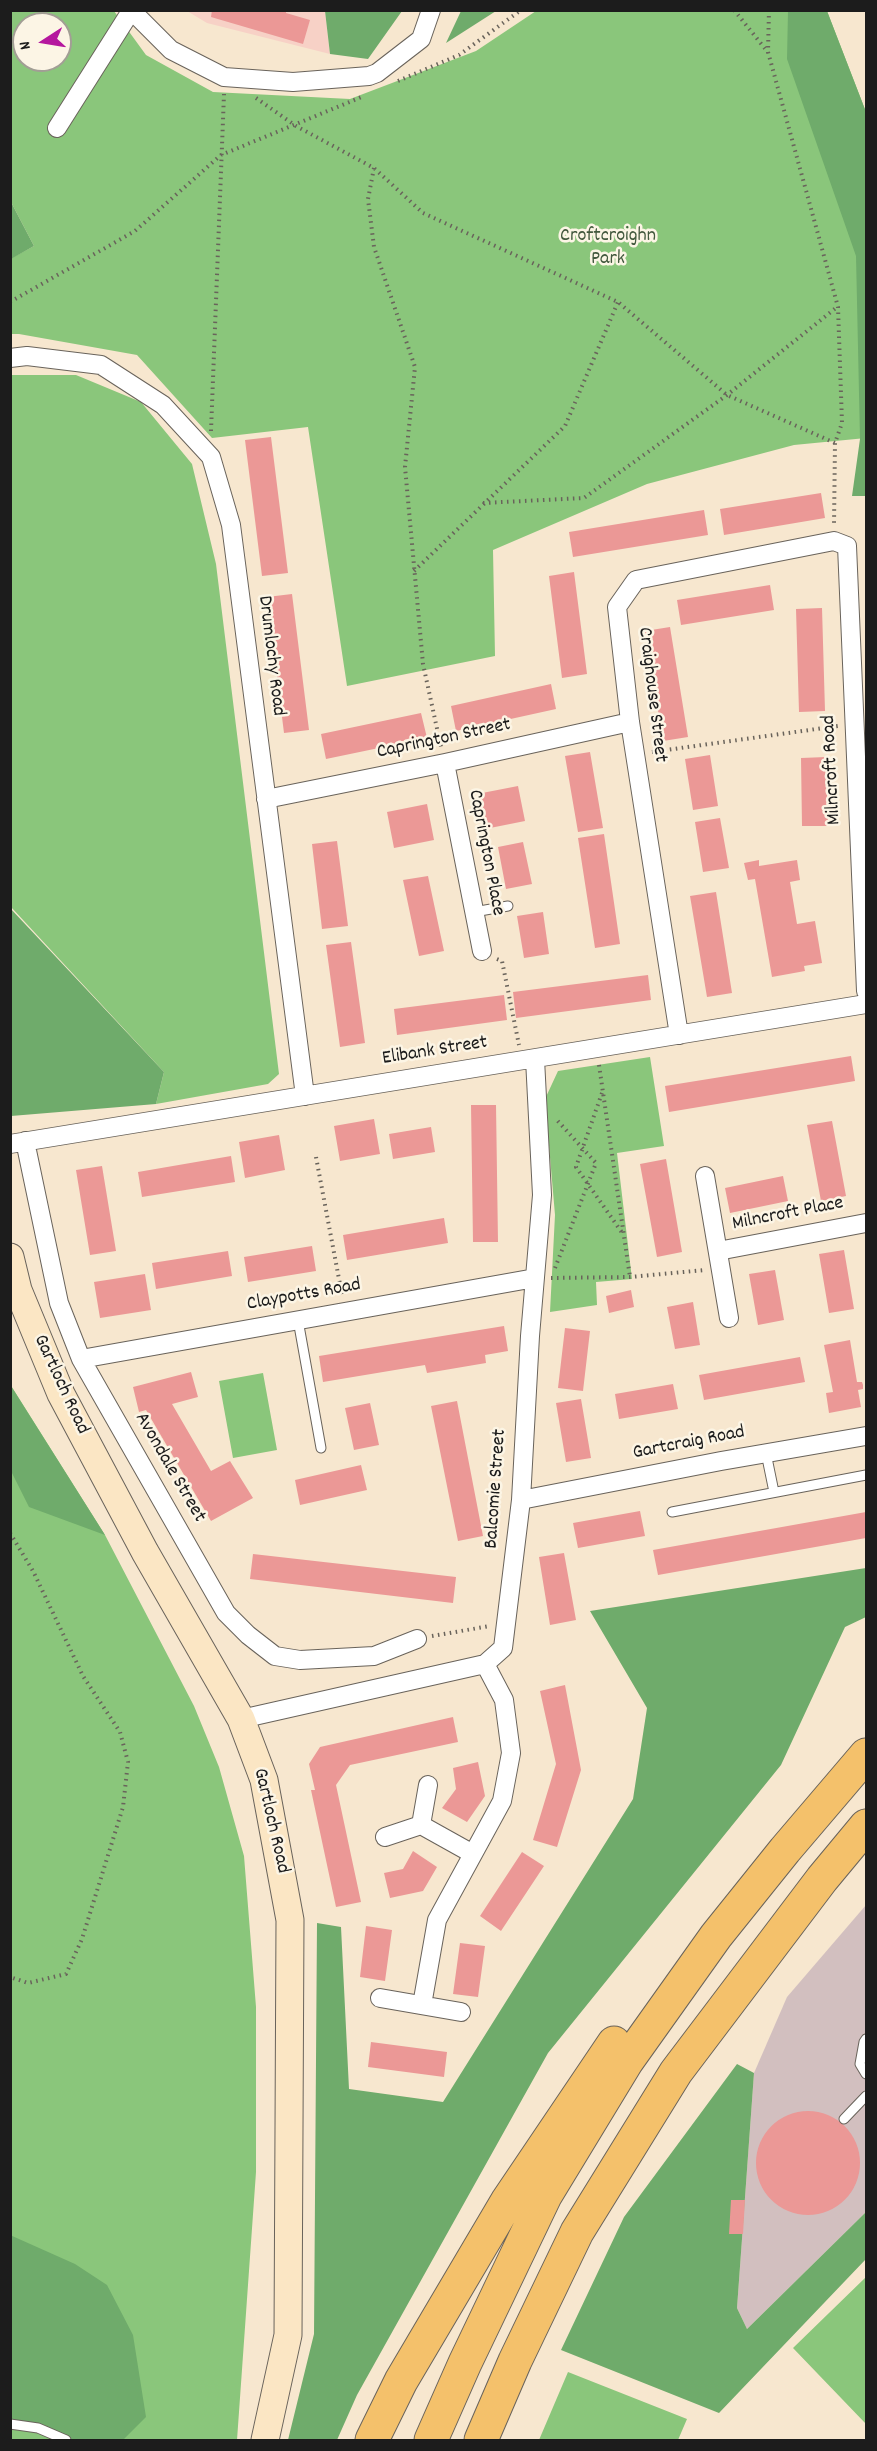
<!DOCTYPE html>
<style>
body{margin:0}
#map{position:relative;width:877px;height:2451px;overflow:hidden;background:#f7e7cf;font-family:Dekko,sans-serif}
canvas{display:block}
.frame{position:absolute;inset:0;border:12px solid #1c1c1c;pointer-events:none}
.north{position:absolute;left:12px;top:12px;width:60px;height:60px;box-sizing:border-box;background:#fcf5e5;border:2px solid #a29e95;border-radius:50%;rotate:258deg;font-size:16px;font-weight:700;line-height:24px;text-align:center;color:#1c1c1c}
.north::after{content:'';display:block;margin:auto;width:21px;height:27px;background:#b5179e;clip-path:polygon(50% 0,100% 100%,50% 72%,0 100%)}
</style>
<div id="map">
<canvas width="877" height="2451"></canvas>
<div class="frame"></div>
<div class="north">N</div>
</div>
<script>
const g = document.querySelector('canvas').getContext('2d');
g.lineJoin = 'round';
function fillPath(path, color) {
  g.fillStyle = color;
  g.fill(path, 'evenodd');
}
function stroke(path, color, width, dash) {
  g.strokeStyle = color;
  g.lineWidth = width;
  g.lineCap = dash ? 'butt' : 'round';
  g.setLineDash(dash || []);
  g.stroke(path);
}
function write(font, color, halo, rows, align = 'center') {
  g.font = font + ' Dekko,sans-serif';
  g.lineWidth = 5;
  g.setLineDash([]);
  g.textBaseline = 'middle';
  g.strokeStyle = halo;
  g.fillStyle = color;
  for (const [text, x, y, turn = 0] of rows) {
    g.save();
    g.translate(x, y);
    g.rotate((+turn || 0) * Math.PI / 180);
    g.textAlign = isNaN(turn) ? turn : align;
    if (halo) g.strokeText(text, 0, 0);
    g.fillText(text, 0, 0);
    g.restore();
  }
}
const built = new Path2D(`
 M187,11h138l5,43 -123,-31z`);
const industrial = new Path2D(`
 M866,1905v307l-119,117 -10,-21 17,-235 33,-76z`);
const green = new Path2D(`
 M11,11h103l32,44 67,37 137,7 126,-48 60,-40h291l39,101v326l-72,7 -147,39 -154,66 2,106 -148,30 -39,-259 -96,11 -75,-83 -118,-21h-8l-1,-75 24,-13 -23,-44zM24,24h36v36h-36z
 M11,375h65l65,27 51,62 24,100 63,510 -11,10 -112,20 8,-32 -153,-165z
 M650,1057l14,89 -47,7 15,126 -36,3 1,23 -47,7 5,-97 -10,-116 13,-28z
 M263,1373l14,77 -44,8 -14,-77z
 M10,1384l95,151 89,171 25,61 25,89 12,151v165l-19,268h-226z
 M866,2277v147l-73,-76z
 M568,2372l119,47 -9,21h-139z`);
const forest = new Path2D(`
 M461,10l35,1 -50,32 15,-32z
 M325,11v-1l77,1 -34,48 -38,-5z
 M788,11h39l39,101v384h-14l8,-57 -4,-183 -69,-197z
 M11,202l23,44 -23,13h-1z
 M10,908l154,164 -8,32 -145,12z
 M10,1384l1,2 94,149 -76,-28 -18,-36z
 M866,1568v49l-21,10 -64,138 -233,288 -191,342 -20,45h-49l26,-106 3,-411 24,4 8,162 94,13 190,-303 14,-91 -57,-97z
 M737,2064l17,9 -17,235 10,21 119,-117v47l-147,154 -158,-63 63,-133z
 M10,2235l65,29 32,21 26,50 13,82 -23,23h-57l-55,-16z`);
const building = new Path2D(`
 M212,10h74v3l24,7 -7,24 -92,-27z
 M271,437l17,136 -26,3 -17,-136z
 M821,493l4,25 -101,17 -4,-26z
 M704,510l4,25 -135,22 -4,-25z
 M574,572l13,102 -25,4 -13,-102z
 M770,585l4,25 -93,15 -4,-25z
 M292,594l17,136 -25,3 -17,-136z
 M822,608l3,103 -26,1 -3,-103z
 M670,627l18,110 -25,4 -18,-110z
 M551,684l5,25 -100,22 -5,-25z
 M421,713l6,25 -101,21 -5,-25z
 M590,752l13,76 -25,4 -13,-76z
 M710,755l8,51 -25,4 -8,-51z
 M826,757l2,69h-26l-1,-68z
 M518,786l7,35 -40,8 -8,-35z
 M427,804l7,36 -40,8 -7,-36z
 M720,818l9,50 -26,4 -8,-50z
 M604,834l16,110 -25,4 -17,-110z
 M337,841l11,85 -26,3 -10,-85z
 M523,842l9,42 -26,5 -8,-42z
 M759,860v6l38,-6 3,20 -10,2 7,42 18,-3 7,42 -18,3 1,5 -33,6 -17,-98 -7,1 -4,-17z
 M428,876l16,75 -25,5 -16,-76z
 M716,892l16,101 -25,4 -17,-101z
 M543,912l6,42 -25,4 -7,-42z
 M351,942l14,101 -25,4 -14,-102z
 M648,975l3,25 -135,18 -3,-26z
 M504,995l3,25 -110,15 -3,-26z
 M851,1056l4,25 -186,31 -4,-26z
 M471,1105h25l2,137h-25z
 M374,1119l6,35 -40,7 -6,-35z
 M832,1121l14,75 -25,5 -14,-76z
 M431,1127l4,25 -42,7 -4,-25z
 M279,1135l6,35 -40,8 -6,-36z
 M231,1156l4,26 -93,15 -4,-25z
 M666,1159l16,93 -25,5 -17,-93z
 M102,1166l14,85 -26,4 -14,-85z
 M783,1176l5,25 -58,12 -5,-25z
 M444,1218l4,25 -101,17 -4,-25z
 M312,1246l4,25 -68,11 -4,-25z
 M844,1250l10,59 -25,4 -10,-59z
 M228,1251l4,25 -76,13 -4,-26z
 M775,1270l9,50 -26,5 -9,-51z
 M145,1274l6,36 -51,8 -6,-36z
 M631,1290l3,17 -25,6 -3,-17z
 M693,1302l7,43 -25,4 -8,-42z
 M504,1326l4,25 -23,4 1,8 -59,10 -2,-8 -102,17 -4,-26z
 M565,1328l25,3 -7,60 -25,-3z
 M850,1340l7,42h5l1,3v4l-5,1 3,17 -32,6 -3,-20 7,-1 -9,-47z
 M800,1357l5,25 -101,18 -5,-25z
 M191,1372l7,25 -26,7 39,67 19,-10 23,37 -42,23 -65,-111 -7,2 -6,-25z
 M673,1384l5,25 -59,10 -4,-25z
 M581,1399l10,59 -25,4 -10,-59z
 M457,1401l26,135 -25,5 -27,-135z
 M370,1403l9,42 -25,5 -9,-42z
 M361,1465l6,25 -67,15 -5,-25z
 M640,1511l5,25 -67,12 -5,-25z
 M866,1512v26l-208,37 -5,-25z
 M564,1553l12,67 -26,5 -11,-68z
 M253,1554l203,23 -3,26 -203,-24z
 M565,1685l16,85 -24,77 -24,-7 23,-76 -16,-73z
 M453,1717l5,25 -108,23 -14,20 25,117 -25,5 -25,-117h4l-6,-26 11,-17z
 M478,1762l7,34 -18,26 -25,-14 14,-19 -3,-21z
 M413,1851l24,16 -14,24 -33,7 -6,-25 19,-4z
 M522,1852l22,14 -43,65 -21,-15z
 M366,1926l26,4 -7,51 -25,-4z
 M460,1943l25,3 -7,51 -25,-3z
 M371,2042l76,10 -3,25 -76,-10z
 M756 2163a52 52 0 1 1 104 0a52 52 0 1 1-104 0Z
 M731,2200h14l-2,34h-14z`);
const path = new Path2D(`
 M734,10l33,41
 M769,10l-1,42 70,255 4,116 -7,20 -1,83
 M398,81l61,-26 62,-45
 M256,98l40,28 78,42 49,45 195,89 109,93 108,48
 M374,168l-6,31 6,48 41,120 -10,100 18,197 18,83
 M10,302l125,-71 86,-76 143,-59
 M211,431l13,-337
 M483,503l101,-5 143,-103 110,-88
 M414,571l151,-145 53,-124
 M652,752l186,-26
 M497,959l5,2 17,84
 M599,1065l31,212
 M602,1093l-26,74 47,67
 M316,1157l26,138
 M555,1268l41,-105 -40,-44
 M551,1278l79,-1 75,-7
 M10,1533l23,38 50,105 37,56 8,30 -5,45 -41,132 -16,35 -38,9 -18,-6
 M432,1636l58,-10`);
const service = new Path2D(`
 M474,912l34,-6
 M298,1320l23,128
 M766,1453l8,39
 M672,1512l194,-37
 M866,2039l-2,3 -4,22 6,10
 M844,2119l22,-23
 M10,2424l28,4 28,12`);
const minor = new Path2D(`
 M131,10l40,40 53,27 69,5 76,-6 8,-3 44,-34 10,-29
 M57,128l74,-117
 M10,358l17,-2 74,9 62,40 48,52 20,68 74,571
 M445,763l37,188
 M266,799l179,-36 185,-41
 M679,1035l-49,-313 -13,-115 19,-27 198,-39 13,5 19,445
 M25,1141l34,162 22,56 145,254 22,22 27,21 25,4 74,-4 43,-17
 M10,1144l856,-140
 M705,1176l24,142
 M718,1251l148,-28
 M81,1359l454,-81
 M521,1500l200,-39 145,-25
 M241,1719l244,-55 18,-16 18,-148 9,-164 12,-141 -7,-136
 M421,1825l52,29
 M385,1837l36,-12 7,-40
 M380,1998l81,14
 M422,2005l15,-85 65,-119 9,-48 -7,-53 -19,-36`);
const secondary = new Path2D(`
 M10,1257l8,33 43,104 84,158 96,167 23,61 26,140 -2,415 -23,105`);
const motorway = new Path2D(`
 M372,2440l29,-59 107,-181 106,-157
 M431,2440l34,-77 80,-167 82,-135 89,-125 69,-86 81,-95
 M481,2440l34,-79 62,-129 99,-160 146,-193 44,-53`);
const parkNames = [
 ["Croftcroighn",608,237],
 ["Park",608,260]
];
const streetNames = [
 ["Drumlochy Road",270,656,83],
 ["Craighouse Street",651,695,83],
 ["Caprington Street",444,740,-12],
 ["Milncroft Road",833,770,-93],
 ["Caprington Place",485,853,79],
 ["Elibank Street",435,1052,-9],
 ["Milncroft Place",788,1215,-11],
 ["Claypotts Road",304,1296,-10],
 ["Gartloch Road",60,1385,65],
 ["Gartcraig Road",689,1444,-11],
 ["Avondale Street",169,1468,60],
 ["Balcomie Street",497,1489,-86],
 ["Gartloch Road",270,1821,77]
];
fillPath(built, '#f7d1c6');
fillPath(industrial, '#d2bfbf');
fillPath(green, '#8ac67b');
fillPath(forest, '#6fab6b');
fillPath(building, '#eb9896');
stroke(service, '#69635b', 11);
stroke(minor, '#69635b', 20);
stroke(secondary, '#69635b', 29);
stroke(motorway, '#69635b', 35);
stroke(path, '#69635b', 4, [1.5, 4.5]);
stroke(service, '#fff', 9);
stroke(minor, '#fff', 18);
stroke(secondary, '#fbe6c4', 27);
stroke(motorway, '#f4c16b', 33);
write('20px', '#42583d', '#fcf5e5', parkNames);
write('20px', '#1c1c1c', '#fcf5e5', streetNames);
</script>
